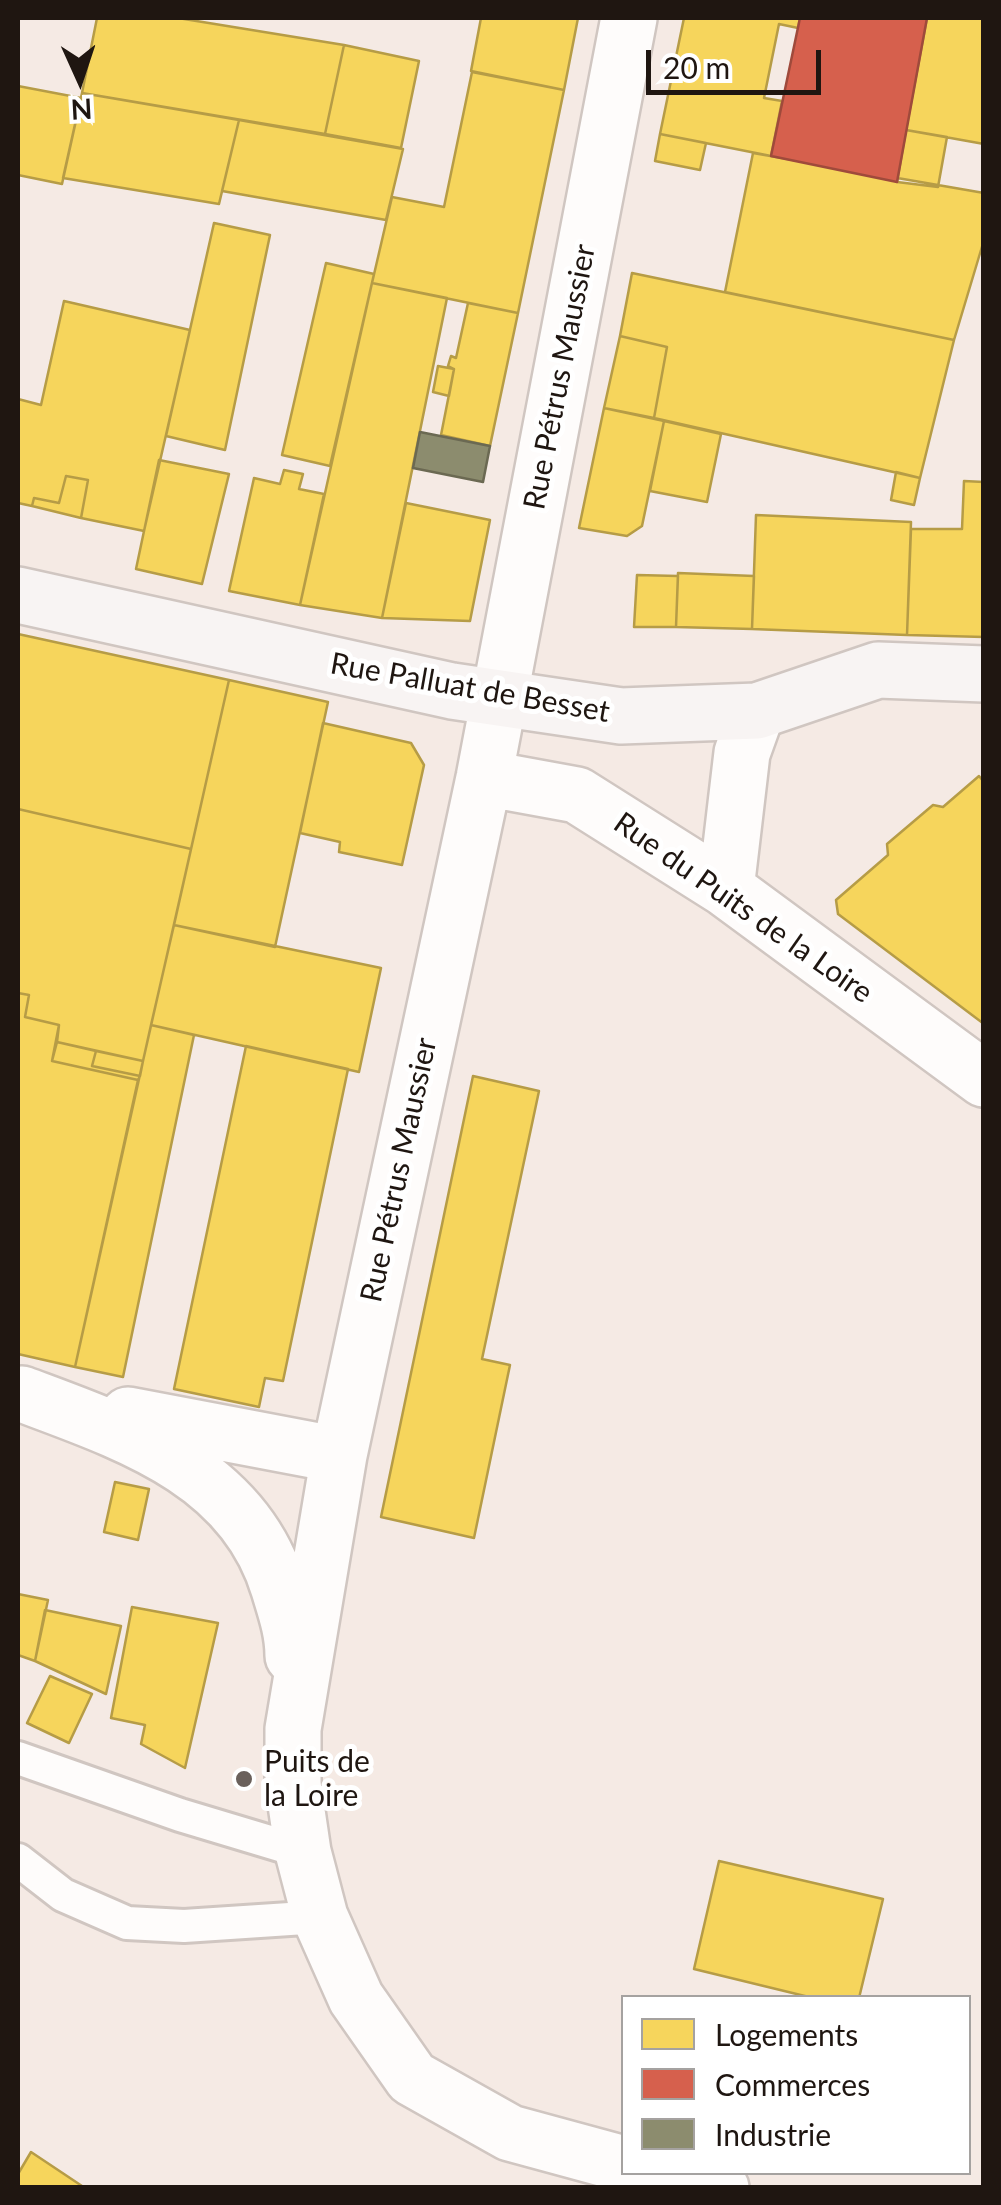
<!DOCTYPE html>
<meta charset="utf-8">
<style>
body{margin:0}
#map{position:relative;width:1001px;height:2205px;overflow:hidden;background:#f5eae4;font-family:Lato,sans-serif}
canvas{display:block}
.frame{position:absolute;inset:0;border:20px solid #1f1611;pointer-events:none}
.legend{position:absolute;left:621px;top:1995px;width:350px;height:180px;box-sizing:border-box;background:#fff;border:2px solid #a5a2a0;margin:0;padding:12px 18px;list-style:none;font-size:30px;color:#1f1611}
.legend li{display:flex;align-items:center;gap:20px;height:50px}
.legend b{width:50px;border:2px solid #a5a2a0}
.north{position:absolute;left:30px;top:30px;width:100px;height:100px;-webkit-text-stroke:8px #fff;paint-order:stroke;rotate:177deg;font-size:28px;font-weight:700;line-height:40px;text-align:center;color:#1f1611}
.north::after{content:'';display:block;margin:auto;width:35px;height:45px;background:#1f1611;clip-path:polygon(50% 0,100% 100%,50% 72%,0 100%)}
.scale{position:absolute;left:646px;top:50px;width:175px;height:45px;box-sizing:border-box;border:5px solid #1f1611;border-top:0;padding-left:12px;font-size:30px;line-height:35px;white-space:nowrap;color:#1f1611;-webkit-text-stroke:8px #fff;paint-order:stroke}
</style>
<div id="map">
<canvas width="1001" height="2205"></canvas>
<div class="frame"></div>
<ul class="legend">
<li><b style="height:28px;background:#f6d55c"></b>Logements</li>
<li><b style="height:28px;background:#d6604d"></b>Commerces</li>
<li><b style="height:28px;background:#8c8c6e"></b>Industrie</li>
</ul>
<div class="north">N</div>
<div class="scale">20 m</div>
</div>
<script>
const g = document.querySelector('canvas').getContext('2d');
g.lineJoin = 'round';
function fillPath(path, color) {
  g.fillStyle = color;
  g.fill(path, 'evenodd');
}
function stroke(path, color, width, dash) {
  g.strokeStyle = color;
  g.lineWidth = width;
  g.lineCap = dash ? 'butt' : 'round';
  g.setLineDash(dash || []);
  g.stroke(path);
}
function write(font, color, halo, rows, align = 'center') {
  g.font = font + ' Lato,sans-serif';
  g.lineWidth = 10;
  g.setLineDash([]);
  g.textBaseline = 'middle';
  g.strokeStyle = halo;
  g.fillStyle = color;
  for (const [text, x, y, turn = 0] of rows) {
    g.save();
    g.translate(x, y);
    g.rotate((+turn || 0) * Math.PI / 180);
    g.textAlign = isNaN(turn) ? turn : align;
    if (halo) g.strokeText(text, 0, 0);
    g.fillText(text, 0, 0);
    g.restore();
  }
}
const homes = new Path2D(`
 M97,18h81l166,27 -19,89 -243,-41z
 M481,18h97l-14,72 -93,-19z
 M684,18h116l-2,10 -19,-4 -15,74 18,3 -11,55 -111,-22z
 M927,18h57v126l-78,-14z
 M344,45l75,16 -18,87 -76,-14z
 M472,72l92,18 -46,223 -146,-30 20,-86 52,10z
 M18,86l63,12 -19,86 -44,-9z
 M82,93l157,27 -20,84 -156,-26z
 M239,120l164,29 -17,71 -164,-29z
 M906,130l41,7 -9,50 -41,-5z
 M660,134l46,9 -6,27 -45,-9z
 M753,153l231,40v47l-30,100 -229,-48z
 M214,223l56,12 -45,215 -59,-14z
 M326,263l48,11 -44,192 -48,-11z
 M632,273l322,67 -34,138 -266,-60 13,-71 -47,-11z
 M372,283l75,15 -65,320 -82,-13z
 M64,301l126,29 -46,201 -63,-13 7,-38 -22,-4 -7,27 -25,-5 -2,8 -14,-3v-104l23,6z
 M468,303l50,10 -28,133 -49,-11 13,-66 -6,-3 3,-10 5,2z
 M620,336l47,11 -13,71 -50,-10z
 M438,366l16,3 -5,27 -16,-4z
 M604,408l60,13 -22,105 -15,10 -48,-8z
 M664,421l57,13 -14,68 -57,-11z
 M159,460l70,14 -27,110 -66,-15z
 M284,470l19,4 -4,15 25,5 -24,111 -71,-14 25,-113 26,6z
 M896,472l24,6 -6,27 -23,-5z
 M66,476l22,4 -7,38 -49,-12 2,-8 25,5z
 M964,481l20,1v155l-77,-2 4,-106h51z
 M406,503l84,17 -20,101 -88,-3z
 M756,515l155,7 -4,113 -155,-6z
 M678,573l76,3 -2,53 -76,-2z
 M637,575l41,1 -2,51h-42z
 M18,634l211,46 -38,169 -173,-40z
 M229,680l99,22 -53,245 -101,-22z
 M323,723l88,20 13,22 -22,100 -63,-13 1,-10 -40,-9z
 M979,776l5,6v242l-146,-110 -2,-14 52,-45 -1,-11 46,-39 10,2z
 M18,809l173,40 -48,212 -86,-19 2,-17 -34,-8 4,-22 -11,-2z
 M174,925l207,43 -22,104 -208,-47z
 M18,993l11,2 -4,22 34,8 -7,36 86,19 -63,287 -57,-13z
 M151,1025l43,10 -71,342 -48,-10z
 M57,1042l39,9 -4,15 48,10 -2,4 -86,-19z
 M246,1046l102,23 -65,312 -18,-3 -6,29 -85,-18z
 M96,1051l47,10 -3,15 -48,-10z
 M473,1076l66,15 -57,268 28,6 -36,173 -93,-21z
 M115,1482l34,7 -11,51 -34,-8z
 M18,1594l30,6 -13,61 -17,-6z
 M132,1607l86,16 -33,145 -44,-24 4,-19 -34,-7z
 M45,1610l76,16 -15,68 -71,-33z
 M50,1676l42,18 -23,49 -42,-20z
 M719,1861l164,38 -24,99h-46l-119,-29z
 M31,2152l54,36h-67v-14z`);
const shops = new Path2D(`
 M800,18h127l-30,164 -126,-26z`);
const industry = new Path2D(`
 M420,432l70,14 -7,36 -70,-14z`);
const service = new Path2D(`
 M18,1758l162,57 123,37
 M18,1860l45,35 64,28 57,3 136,-9`);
const minor = new Path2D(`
 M484,778l93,17 149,94 258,190
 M726,889l16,-136 15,-42
 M22,1394c104,39 222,77 257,195 7,23 14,43 14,67
 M128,1415l211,40
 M624,2164l-114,-31 -98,-55 -56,-80 -36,-81 -17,-65 -10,-68v-55l46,-274 145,-677 145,-760
 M656,2172l65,16`);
const secondary = new Path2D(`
 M18,595l434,96 169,25 136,-5 121,-41 106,4`);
const markers = [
 [244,1779,10,"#6a605b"]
];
const streetNames = [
 ["Rue Pétrus Maussier",560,377,-79],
 ["Rue Palluat de Besset",470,688,10],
 ["Rue du Puits de la Loire",743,908,35],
 ["Rue Pétrus Maussier",399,1170,-78]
];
const poiNames = [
 ["Puits de",264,1762],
 ["la Loire",264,1796]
];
fillPath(homes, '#f6d55c');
stroke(homes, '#b69c46', 2.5);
fillPath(shops, '#d6604d');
stroke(shops, '#9f4a3b', 2.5);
fillPath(industry, '#8c8c6e');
stroke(industry, '#6b6952', 2.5);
stroke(service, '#d0c6c1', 38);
stroke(minor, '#d0c6c1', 60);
stroke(secondary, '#d0c6c1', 60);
stroke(service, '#fefcfb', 32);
stroke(minor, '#fefcfb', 55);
stroke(secondary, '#f8f4f3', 55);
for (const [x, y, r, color] of markers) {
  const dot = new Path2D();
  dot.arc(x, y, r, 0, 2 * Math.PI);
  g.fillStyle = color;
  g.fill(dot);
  stroke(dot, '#fff', 4);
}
write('30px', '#1f1611', '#fff', streetNames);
write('30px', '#1f1611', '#fff', poiNames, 'left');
</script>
